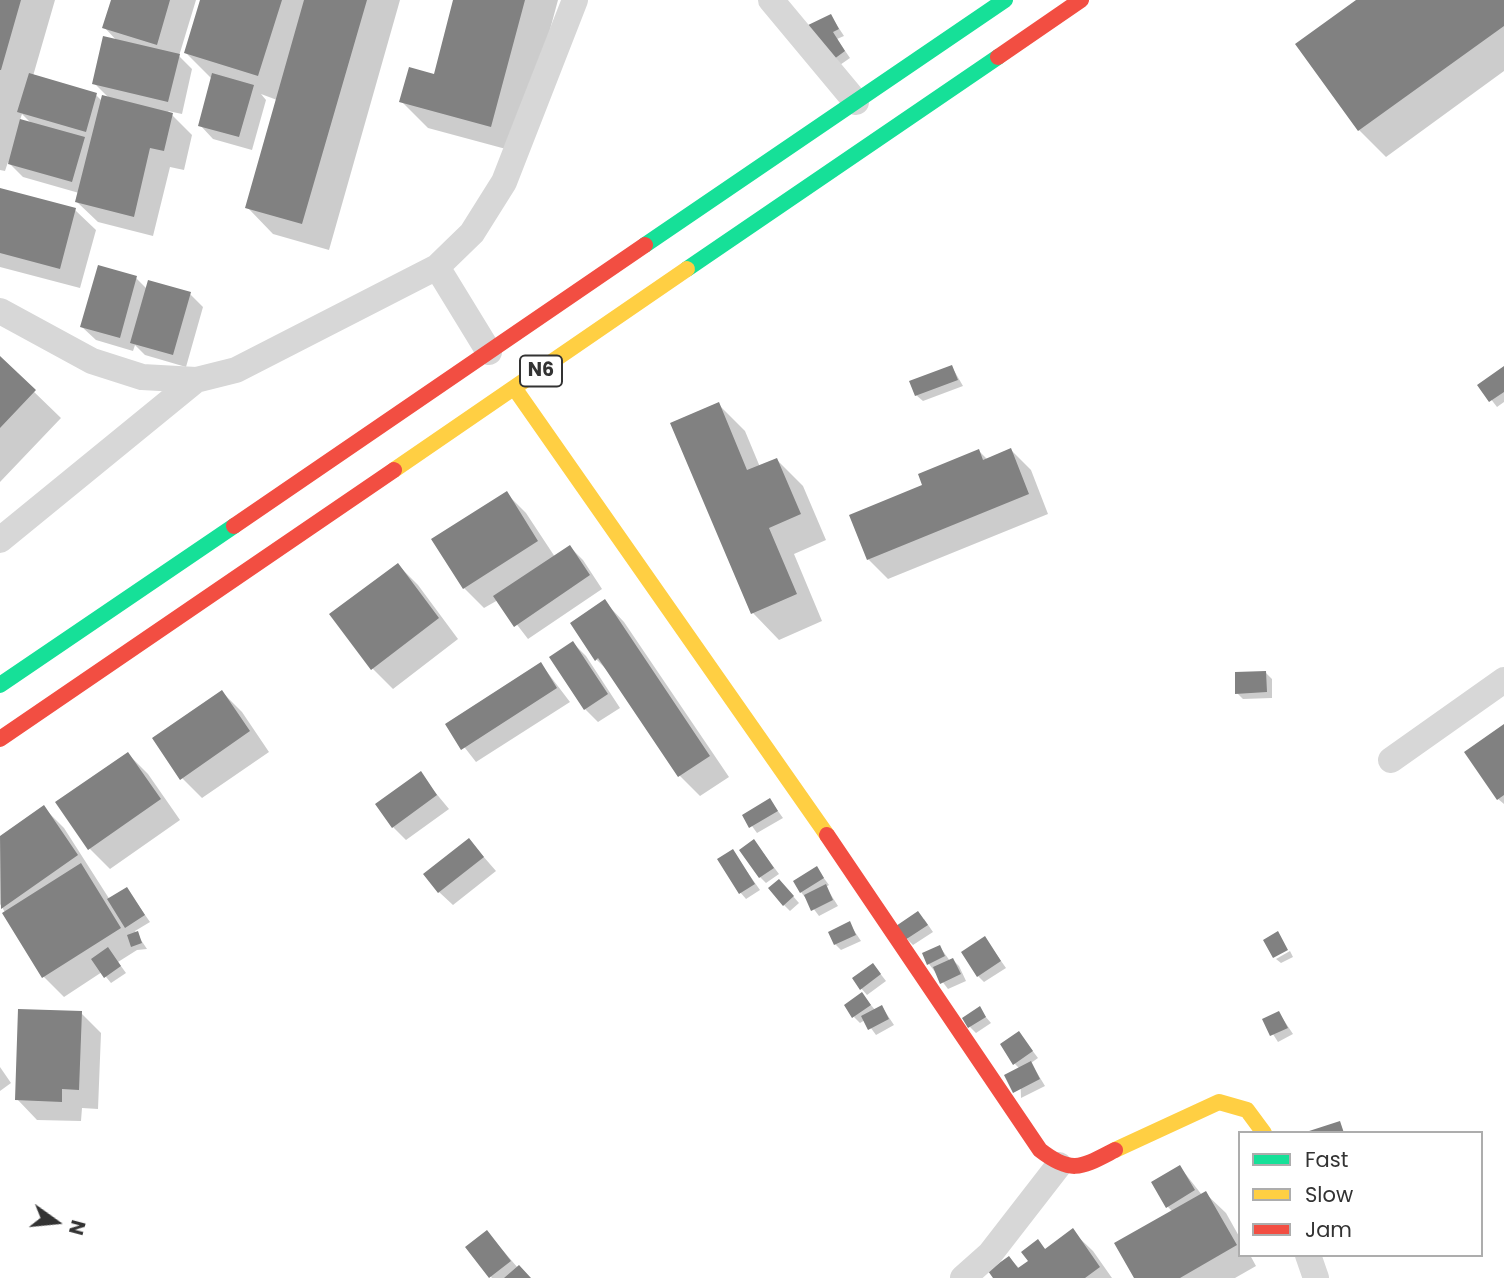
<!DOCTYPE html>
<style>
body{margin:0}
#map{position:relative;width:1504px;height:1278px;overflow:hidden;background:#fff;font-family:Poppins,sans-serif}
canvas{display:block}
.legend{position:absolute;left:1238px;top:1131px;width:245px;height:126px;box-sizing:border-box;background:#fff;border:2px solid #adadad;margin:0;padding:9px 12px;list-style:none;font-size:21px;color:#333}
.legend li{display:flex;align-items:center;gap:14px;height:35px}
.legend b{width:35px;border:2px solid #adadad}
.north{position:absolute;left:21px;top:1187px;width:70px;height:70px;-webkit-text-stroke:5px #fff;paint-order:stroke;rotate:105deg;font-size:19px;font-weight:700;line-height:28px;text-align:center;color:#333}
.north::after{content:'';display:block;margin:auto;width:24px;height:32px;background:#333;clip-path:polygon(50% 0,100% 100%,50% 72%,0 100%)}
</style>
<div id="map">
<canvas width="1504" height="1278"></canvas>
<ul class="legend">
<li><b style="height:9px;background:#16e098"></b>Fast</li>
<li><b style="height:9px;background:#ffcf43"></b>Slow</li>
<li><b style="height:9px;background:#f24e42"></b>Jam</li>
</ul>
<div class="north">N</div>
</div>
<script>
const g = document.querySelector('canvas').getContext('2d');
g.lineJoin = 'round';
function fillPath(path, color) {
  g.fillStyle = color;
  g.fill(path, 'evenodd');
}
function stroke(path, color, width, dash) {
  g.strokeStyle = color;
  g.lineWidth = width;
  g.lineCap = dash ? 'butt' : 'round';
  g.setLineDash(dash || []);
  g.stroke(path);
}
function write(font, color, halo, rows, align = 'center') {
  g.font = font + ' Poppins,sans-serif';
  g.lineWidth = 7;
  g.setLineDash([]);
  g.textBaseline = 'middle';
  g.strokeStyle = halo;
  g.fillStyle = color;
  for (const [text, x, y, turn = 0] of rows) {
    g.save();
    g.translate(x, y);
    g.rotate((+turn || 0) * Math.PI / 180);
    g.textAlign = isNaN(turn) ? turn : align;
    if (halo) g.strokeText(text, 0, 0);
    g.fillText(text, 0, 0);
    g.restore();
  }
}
const shadow = new Path2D(`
 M0,0h55l-22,76 63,19 6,6 8,-2 -16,-16 24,-41 -14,-15 8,-27h84l-17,56 13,13 -10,45 -14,-3 24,24 -8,35 -14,-3 -17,69 -55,-14 -21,-20 2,-9 -56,-16 -15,-15 -3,9 -5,-1zM22,114l10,10 -12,-4z
 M202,0h198l-71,250 -56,-16 -26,-27 30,-107 -16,-6 5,6 -14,50 -39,-11 -13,-14 12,-46 -26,-26z
 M455,0h103l-41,152 -89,-24 -27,-27 34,-25z
 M1359,0h145v71l-118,86 -27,-27 -61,-85z
 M831,16l13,20 -7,3 13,19 -13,9 -17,-19z
 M0,190l75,20 21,20 -16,58 -80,-21z
 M136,278l11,11 43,5 13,13 -17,60 -41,-12 -10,-10 -2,6 -37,-11 -14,-13z
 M0,359l61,59 -61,64z
 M952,367l11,19 -40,15 -7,-6z
 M1504,368v34l-7,5 -17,-22z
 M718,404l27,27 15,36 17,-7 26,26 23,54 -32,14 28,67 -43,19 -26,-27z
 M1011,450l20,20 17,44 -160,65 -20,-20 57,-73 54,-35 9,9z
 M506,493l20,20 29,44 15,-10 13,13 19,29 -74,50 -30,-39 -14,8 -20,-20z
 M398,565l20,20 40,54 -65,50 -20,-20 -41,-54z
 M604,601l20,21 105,155 -29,19 -20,-20 -67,-100 -17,-17z
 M573,643l13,13 34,52 -22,14 -13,-13z
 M541,664l29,38 -94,60 -29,-37z
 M1266,673l6,6v19l-29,1 -6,-6z
 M222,692l20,20 27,40 -67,46 -20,-20z
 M1504,726v78l-6,-5z
 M128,754l20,20 32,46 -70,49 -20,-20 -32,-46z
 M420,774l29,35 -43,31 -13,-13z
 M770,800l13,18 -26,15 -13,-18z
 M44,808l20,20 46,72 17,-11 23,33 -15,9 12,18 -10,1 -19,12 8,11 -15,10 -9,-11 -38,25 -20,-20 -44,-73v-66z
 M469,840l27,31 -43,34 -14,-13z
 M754,841l25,33 -13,9 -6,-6z
 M733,852l27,38 -14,9 -6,-7z
 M817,869l12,16 -3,2 12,19 -19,10 -18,-24z
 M785,887l14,16 -9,8 -6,-6z
 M924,919l9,13 -20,13 -6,-6z
 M849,923l12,18 -20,9 -6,-6z
 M985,938l21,30 -22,14 -6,-6z
 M940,947l10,14 3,-1 6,6 7,15 -18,8 -19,-25z
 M1290,951l3,6 -12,6 -5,-4z
 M879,972l7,9 -19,14 -6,-7z
 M862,994l13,16 7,-3 12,18 -18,10 -11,-15 -5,3 -6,-6z
 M979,1009l12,14 -15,10 -6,-6z
 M81,1013l20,20 -3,76 -16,-1 -1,13 -44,-1 -20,-21z
 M1279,1013l14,21 -15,8 -14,-22z
 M1019,1033l19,25 -7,5 14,23 -24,12 -1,-29 -5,-5z
 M0,1067l11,16 -11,8z
 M1180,1167l22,28 3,-2 21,20 14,25v17h10l6,11 -21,12h-99l37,-66 -5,-5z
 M1072,1231l21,20 19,27h-117l14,-20 11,11 10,-8 8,-19 8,8z
 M487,1232l31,36 12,10h-38l-25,-31z`);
const building = new Path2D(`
 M0,0h21l-20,70h-1z
 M111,0h59l-13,45 -55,-17z
 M200,0h82l-24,76 -74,-23z
 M304,0h63l-65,224 -57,-16z
 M453,0h72l-34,127 -92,-25 10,-35 25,7z
 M1356,0h148v26l-146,105 -63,-87z
 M831,14l8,15 -6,3 12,19 -15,11 -26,-35z
 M103,36l77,18 -12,48 -76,-18z
 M29,73l68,20 -11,39 -69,-20z
 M212,73l42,12 -15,52 -41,-11z
 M102,95l71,18 -9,38 -14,-3 -16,69 -59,-15z
 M20,119l65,18 -13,45 -64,-18z
 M0,188l76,20 -16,61 -60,-16z
 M98,265l39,11 -17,62 -40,-11z
 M148,280l43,12 -18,63 -43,-12z
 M0,356l36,34 -36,38z
 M952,365l6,15 -43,16 -6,-15z
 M1504,366v26l-15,10 -12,-17z
 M719,402l28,68 30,-12 24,56 -32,14 28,66 -46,20 -81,-191z
 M1011,448l18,46 -162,66 -18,-45 73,-30 -4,-11 61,-25 4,11z
 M507,491l31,50 -75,48 -32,-50z
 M570,545l20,30 -76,52 -21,-31z
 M398,563l41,55 -68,52 -42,-56z
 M605,599l105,157 -32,21 -80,-119 -3,3 -25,-38z
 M573,641l35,53 -24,16 -35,-53z
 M541,662l16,26 -96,62 -16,-26z
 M1266,671l1,21 -32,2v-22z
 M222,690l28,41 -70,49 -28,-42z
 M1504,724v71l-7,5 -33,-48z
 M128,752l33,47 -73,51 -33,-48z
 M421,771l16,24 -45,33 -17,-24z
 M770,798l8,13 -29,17 -7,-13z
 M44,805l34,50 -77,54 -1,-73z
 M469,838l15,19 -46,36 -15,-19z
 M754,839l20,29 -15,10 -20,-28z
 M733,849l22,35 -16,10 -22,-35z
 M81,863l40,65 -79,50 -40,-65z
 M817,866l7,12 -24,15 -7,-12z
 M779,879l15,17 -11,10 -15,-18z
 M826,884l7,16 -22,11 -7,-16z
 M127,887l18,28 -20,13 -18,-29z
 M918,911l10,14 -23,15 -9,-14z
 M850,921l6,14 -22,10 -6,-13z
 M138,931l4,12 -11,4 -4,-12z
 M1278,931l10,19 -15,8 -10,-18z
 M985,936l16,25 -24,16 -16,-25z
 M940,945l5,11 -18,9 -5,-12z
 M108,947l13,19 -17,12 -13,-19z
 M953,958l8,16 -21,10 -7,-17z
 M873,963l8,11 -21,16 -8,-12z
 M862,992l9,13 -19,13 -8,-13z
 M882,1005l7,14 -21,11 -7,-14z
 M980,1006l6,11 -18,11 -6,-10z
 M18,1009l64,2 -3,79 -17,-1v13l-47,-2z
 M1279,1011l9,17 -18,8 -8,-17z
 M1019,1031l14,20 -20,14 -13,-21z
 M1031,1061l9,18 -27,14 -9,-18z
 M1340,1121l4,12h-38v-1z
 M1180,1165l15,25 -29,18 -15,-26z
 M1206,1191l31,54 -57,33h-46l-20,-35z
 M1073,1228l27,39 -15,11h-92l-5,-7 21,-15 9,12 10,-7 -7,-9 17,-13 7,10z
 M487,1230l24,31 -22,17 -24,-31z
 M519,1265l12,13h-27z`);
const street = new Path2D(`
 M771,0l85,102
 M437,267l35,-34 32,-51 71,-182
 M0,311l92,50 50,16 54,3 40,-10 201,-103 52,85
 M0,540l196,-160
 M1391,760l113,-80
 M1308,1255l8,23
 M963,1278l27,-24 69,-89`);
const fast = new Path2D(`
 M645,245l360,-245
 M687,269l311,-212
 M0,685l234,-159`);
const slow = new Path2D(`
 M515,389l312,446
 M394,470l293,-201
 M1115,1150l104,-48 28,8 17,23`);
const jam = new Path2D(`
 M998,57l83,-57
 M234,526l411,-281
 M0,739l394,-269
 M827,835l213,315c32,25 42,17 75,0`);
const shields = [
 [541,371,42]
];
const shieldNames = [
 ["N6",541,371]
];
fillPath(shadow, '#0003');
fillPath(building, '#818181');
stroke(street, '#d7d7d7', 26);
stroke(fast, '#16e098', 16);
stroke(slow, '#ffcf43', 16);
stroke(jam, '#f24e42', 16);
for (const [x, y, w] of shields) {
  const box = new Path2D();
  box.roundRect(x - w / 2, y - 15.5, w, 31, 5);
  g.fillStyle = '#fff';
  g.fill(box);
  stroke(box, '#333', 2);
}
write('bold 19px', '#333', null, shieldNames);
</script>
